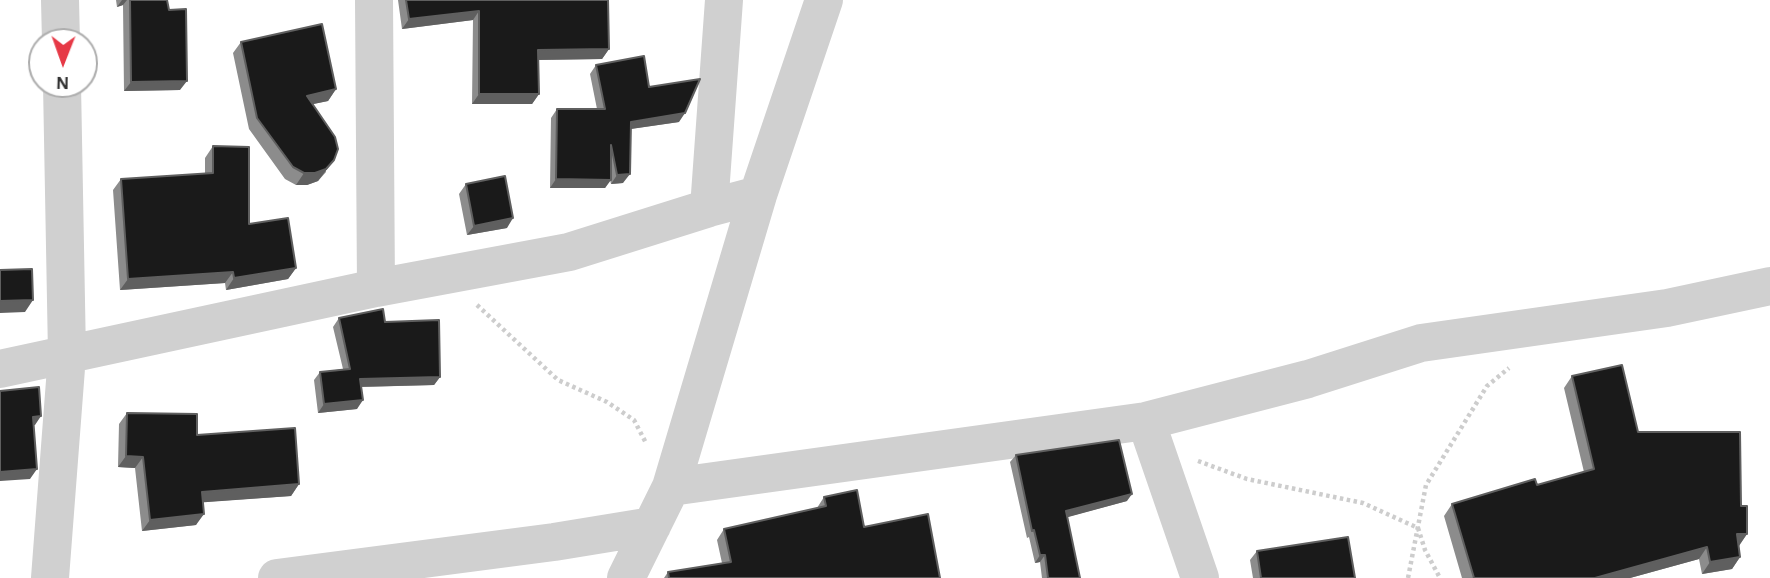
<!DOCTYPE html>
<style>
body{margin:0}
#map{position:relative;width:1770px;height:578px;overflow:hidden;background:#fff;font-family:"Alegreya Sans",sans-serif}
canvas{display:block}
.north{position:absolute;left:28px;top:28px;width:70px;height:70px;box-sizing:border-box;background:#fff;border:2px solid #adadad;border-radius:50%;rotate:181deg;font-size:19px;font-weight:700;line-height:28px;text-align:center;color:#333}
.north::after{content:'';display:block;margin:auto;width:24px;height:32px;background:#e63946;clip-path:polygon(50% 0,100% 100%,50% 72%,0 100%)}
</style>
<div id="map">
<canvas width="1770" height="578"></canvas>
<div class="north">N</div>
</div>
<script>
const g = document.querySelector('canvas').getContext('2d');
g.lineJoin = 'round';
function stroke(path, color, width, dash) {
  g.strokeStyle = color;
  g.lineWidth = width;
  g.lineCap = dash ? 'butt' : 'round';
  g.setLineDash(dash || []);
  g.stroke(path);
}
function fillPath(path, color) {
  g.fillStyle = color;
  g.fill(path, 'evenodd');
}
const path = new Path2D(`
 M477,305l81,75 49,22 27,18 12,23
 M1198,461l49,18 116,24 55,25 7,22 15,28
 M1408,578l18,-93 61,-99 22,-18`);
const minor = new Path2D(`
 M60,0l1,42
 M374,0l2,288
 M709,208l15,-208
 M0,369l376,-81 193,-36 140,-44 49,-13
 M1146,421l54,157
 M671,487l475,-66 162,-42 113,-36 246,-35 103,-22
 M50,578l17,-223 -5,-271
 M277,578l277,-36 98,-16
 M626,578l45,-91 87,-292 66,-195`);
const wall = new Path2D(`
 M116,0h51l13,90 -56,1 -1,-86 -6,2z
 M398,0h210l1,49 -7,10 -63,1v34l-7,10h-60l1,-84 -71,9z
 M241,42l95,47 -8,12 -15,3 13,68 -8,9 -11,4h-11l-11,-6 -36,-50 -16,-76z
 M596,65l53,22 30,35 -49,7 -7,54 -12,1 -1,-4 -5,8h-55l1,-70 6,-9h40l-7,-35z
 M213,146l36,78 47,44 -8,11 -62,11 -1,-7 -105,7 -7,-100 8,-11 84,-5v-16z
 M466,184l41,44 -40,7 -8,-41z
 M339,318l46,4 55,55 -6,8 -73,2 -4,22 -39,4 -4,-33 6,-8 23,-3 -10,-42z
 M1572,376l66,56 103,74 6,28 -9,12 2,11 -8,12 -30,5 -3,-15 -69,19h-168l-18,-62 8,-12 85,-19 47,-13 -20,-84z
 M127,413l70,22 102,49 -8,12 -88,6 -7,23 -54,6 -7,-63 -17,-1 1,-43z
 M1016,455l111,46 -60,16 13,61h-38l-2,-16 -5,1 -6,-26 -2,1 -17,-76z
 M824,497l40,30 76,51h-276l4,-6 54,-9 -5,-23 7,-11 93,-21z
 M1257,551l98,27h-102l-3,-18z`);
const shadedWall = new Path2D(`
 M122,0h5l-4,5 -6,2z
 M479,11l-6,9 -71,9 7,-10z
 M609,49l-7,10 -70,1 6,-10z
 M187,81l-7,9 -56,1 7,-9z
 M336,89l-8,12 -29,6 8,-11z
 M479,94h60l-7,10h-60z
 M685,113l-6,9 -55,8 7,-8z
 M334,160l-16,21 -11,4h-11l8,-12z
 M630,174l-7,9 -12,1 6,-9z
 M556,179l55,1 -6,8h-55z
 M513,218l-6,10 -40,7 7,-9z
 M296,268l-8,11 -62,11 8,-12z
 M233,272l-8,11 -105,7 8,-11z
 M33,300l-8,12 -25,1v-12z
 M440,377l-6,8 -80,2 6,-8z
 M363,400l-6,9 -39,4 6,-9z
 M41,416l-6,9 -9,1 7,-9z
 M126,456l17,1 -8,11 -17,-1z
 M37,469l-7,10 -30,2v-9z
 M299,484l-8,12 -97,7 8,-11z
 M1132,494l-5,7 -66,18 5,-8z
 M204,514l-8,11 -54,6 8,-11z
 M1737,534h10l-8,12h-11z
 M1707,547l-8,12 -69,19h-35z
 M1040,555h5l-5,7 -5,1z
 M1740,557l-8,12 -30,5 8,-12z`);
const building = new Path2D(`
 M130,0h37l2,10 17,-1 1,72 -56,1z
 M406,0h202l1,49 -71,1 1,44h-60v-83l-70,8z
 M322,24l14,65 -29,7 28,41 3,12 -4,11 -8,9 -11,4h-11l-11,-6 -36,-49 -16,-76z
 M644,56l5,31 51,-8 -15,34 -54,9 -1,52 -13,1 -6,-30v35l-55,-1 1,-70h48l-9,-44z
 M213,146l36,1v77l39,-6 8,50 -62,10 -1,-6 -105,7 -7,-100 92,-6z
 M505,176l8,42 -39,8 -8,-42z
 M32,269l1,31 -33,1v-31z
 M383,309l2,13 54,-2 1,57 -80,2 3,21 -39,4 -4,-32 30,-3 -11,-51z
 M1622,365l16,67h102l1,74h6v28h-10l3,23 -30,5 -3,-15 -112,31h-121l-22,-74 83,-25 2,6 57,-16 -22,-93z
 M39,387l2,29 -8,1 4,52 -37,3v-81z
 M127,413l70,1v21l98,-7 4,56 -97,8 2,22 -54,6 -7,-63 -17,-1z
 M1119,440l13,54 -66,17 14,67h-32l-3,-23h-5l-6,-25 -2,1 -16,-76z
 M857,490l7,37 64,-13 12,64h-271l-1,-6 63,-10 -7,-33 102,-23 -2,-9z
 M1348,537l7,41h-94l-4,-27z`);
stroke(path, '#cdcdcd', 4.5, [3.5, 3.5]);
stroke(minor, '#d0d0d0', 38);
fillPath(wall, '#8c8c8c');
fillPath(shadedWall, '#5f5f5f');
fillPath(building, '#1a1a1a');
stroke(building, '#5f5f5f', 2);
</script>
